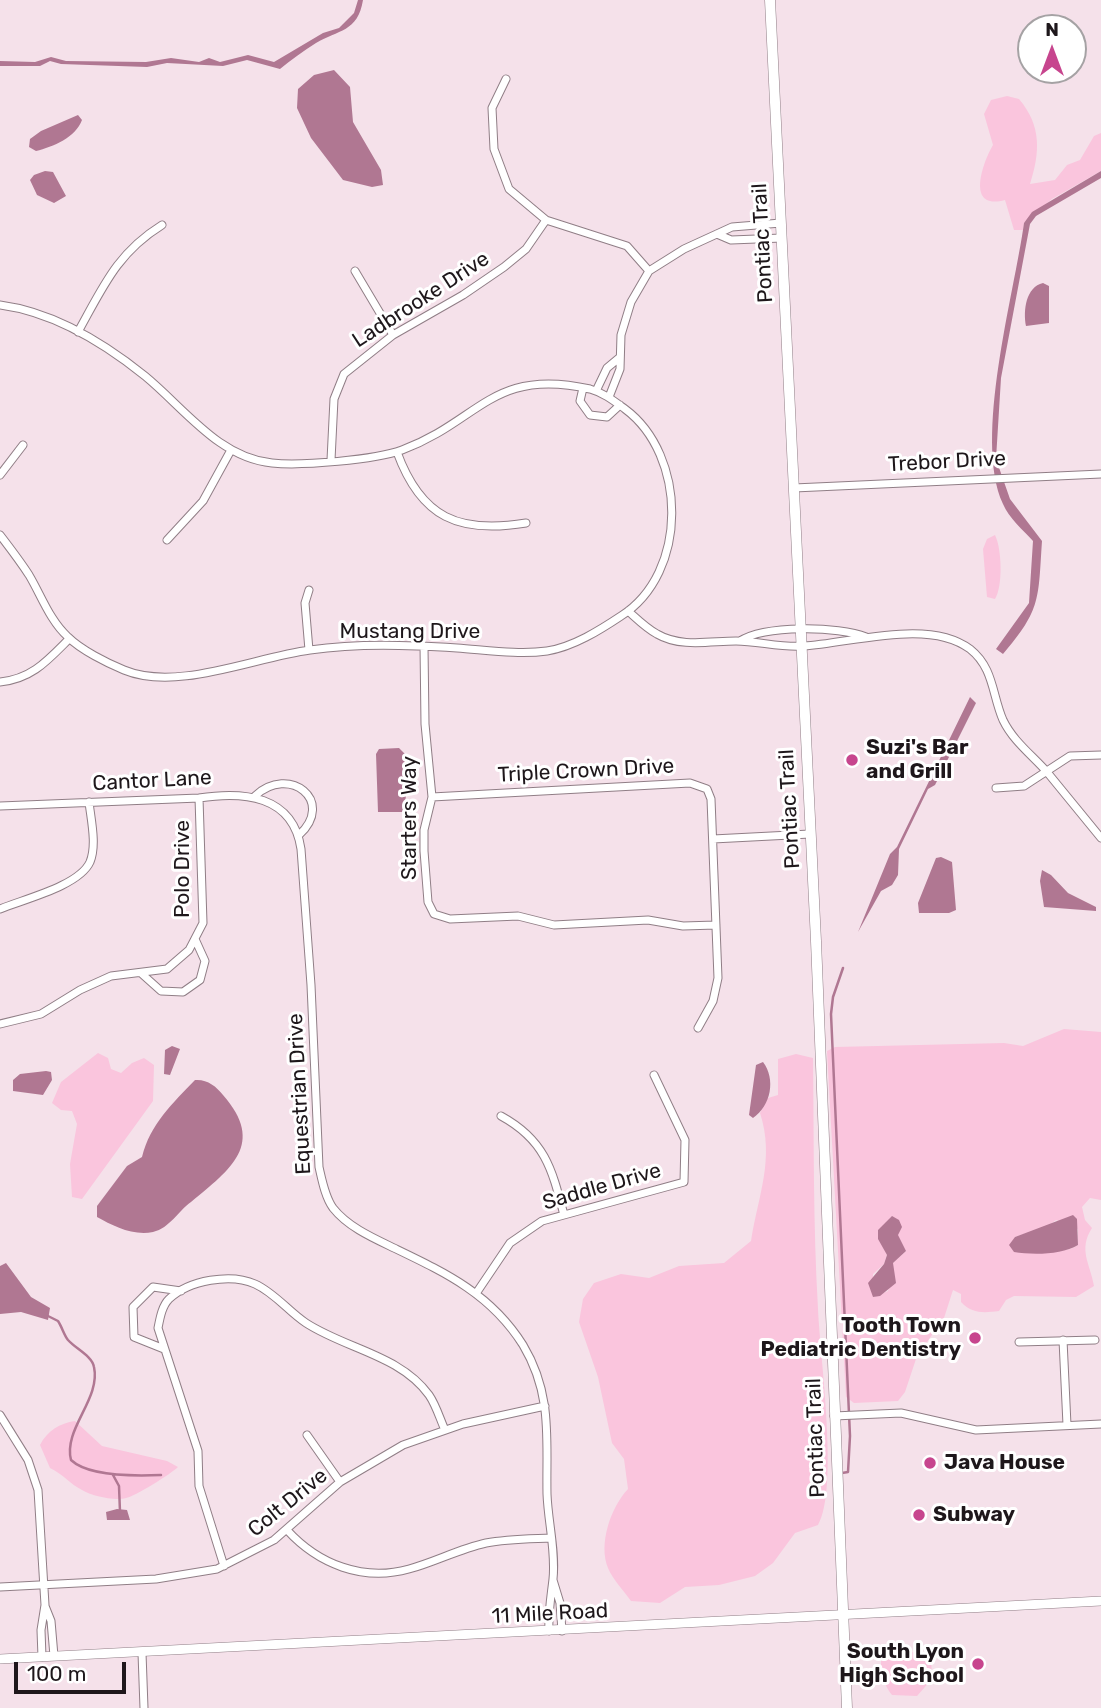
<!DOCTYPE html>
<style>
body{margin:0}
#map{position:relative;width:1101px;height:1708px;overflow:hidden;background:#f5e1ea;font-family:Rubik,sans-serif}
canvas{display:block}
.north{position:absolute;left:1017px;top:14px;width:70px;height:70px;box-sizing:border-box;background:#fff;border:2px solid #a5a2a4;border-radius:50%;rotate:0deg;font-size:19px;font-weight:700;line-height:28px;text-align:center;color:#1e171b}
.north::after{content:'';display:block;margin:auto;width:24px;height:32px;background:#c7458e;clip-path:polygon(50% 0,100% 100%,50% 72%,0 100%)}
.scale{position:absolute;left:14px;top:1662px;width:112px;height:32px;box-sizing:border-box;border:4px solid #1e171b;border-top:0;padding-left:9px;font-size:21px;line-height:24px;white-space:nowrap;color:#1e171b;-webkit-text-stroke:5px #fff;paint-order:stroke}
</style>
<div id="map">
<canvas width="1101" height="1708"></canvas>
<div class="north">N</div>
<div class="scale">100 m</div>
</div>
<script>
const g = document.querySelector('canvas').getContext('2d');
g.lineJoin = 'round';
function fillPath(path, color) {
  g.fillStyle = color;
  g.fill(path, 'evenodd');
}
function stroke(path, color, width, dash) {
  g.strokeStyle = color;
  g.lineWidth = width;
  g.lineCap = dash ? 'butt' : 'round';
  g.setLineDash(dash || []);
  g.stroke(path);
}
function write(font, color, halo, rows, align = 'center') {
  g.font = font + ' Rubik,sans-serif';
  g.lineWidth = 6;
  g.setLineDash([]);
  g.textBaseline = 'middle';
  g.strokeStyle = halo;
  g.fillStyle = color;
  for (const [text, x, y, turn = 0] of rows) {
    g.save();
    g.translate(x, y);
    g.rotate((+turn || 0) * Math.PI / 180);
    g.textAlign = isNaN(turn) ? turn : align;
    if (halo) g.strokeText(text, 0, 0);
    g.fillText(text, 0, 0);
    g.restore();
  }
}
const green = new Path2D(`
 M1007,96l12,3c23,27 21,54 11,85l25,-4 12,-15 13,-5 14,-24 7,-3v38l-49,28 -28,24 -1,7h-9l-9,-30c-40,11 -22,-38 -12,-55l-9,-31 7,-14z
 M995,535c7,14 8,52 0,64l-8,-2 -4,-48 4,-10z
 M1064,1029l37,3v168l-11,-2 -8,9 3,13 7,8c-14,22 -2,35 2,58l-18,11 -62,-1 -8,4 -7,11c-15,2 -27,3 -38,-9v-8l-8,-4 -9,28 -27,38 -12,36 -7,9 -44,2 -8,-6 -19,-346 8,-4 169,-4 19,3zM1056,1220l22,9v16c-19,13 -43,-1 -63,-8l33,-11zM884,1247l22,4 -13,12 -5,28 -15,6v-23l11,-10 3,-9z
 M98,1053l10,5 3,11 10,4 11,-10 12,-5 10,7 -1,36 -71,98 -10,-2 -2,-33 7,-40 -5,-13 -11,-1 -9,-7 9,-21z
 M796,1054l17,4c1,83 0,167 5,251 2,48 21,180 0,216l-23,8 -22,30 -18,13 -36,9 -34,2 -25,16 -29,-2c-7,-10 -18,-21 -23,-33 -10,-24 3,-61 20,-79l-4,-30 -12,-16 -14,-66 -19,-55 4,-23 11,-16 27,-9 28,4 30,-12 45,-3 27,-22c7,-45 24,-82 9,-128l8,-15 10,-3v-36z
 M75,1421l27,25 65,15 11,6c-7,7 -44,30 -52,31 -12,3 -34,-2 -44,-8 -12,-6 -19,-16 -32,-22l-10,-23c7,-14 20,-22 35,-24z
 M892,1650l32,3 7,4 1,22 -15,17 -25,-1c-9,-11 -15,-31 -8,-44z`);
const water = new Path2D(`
 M358,0h5c-5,32 -25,30 -47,43 -13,8 -25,17 -36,26l-33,-9 -24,6 -56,-3 -20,4 -86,-3 -11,-3 -10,5h-40v-5l35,1 16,-5 15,4 80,1 25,-4 28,4 10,-4 11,4 28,-7 26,7 49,-29 16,-5 15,-15z
 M334,70l16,17 3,35 28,48 2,15 -11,2 -29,-7 -32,-42 -14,-30 1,-19 16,-14z
 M78,115l4,5c-6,17 -29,27 -46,31l-7,-4 1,-8 11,-8z
 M45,171l8,1 13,24 -12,7 -17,-8 -7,-15 4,-5z
 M1101,171v7l-65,38 -6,8 -29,154 -5,81 14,40 32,42c-4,57 0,68 -39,113l-7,-5 33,-46 4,-62c-10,-11 -24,-23 -30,-37 -30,-66 11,-208 21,-281l8,-11z
 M1043,283l6,3v37l-23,3c-3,-16 0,-39 17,-43z
 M970,697l6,6 -41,82 -7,4 -29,60 -1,26 -6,10 -11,6 -23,41 32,-78 7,-7z
 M399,748l6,6 2,37 -4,21h-25l-2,-58 3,-5z
 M941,857l11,5 4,48 -7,3h-30l-1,-10 18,-45z
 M1042,870l9,5 17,18 28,14v4l-52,-4 -4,-26z
 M172,1046l8,3 -10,26 -6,-1 1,-24z
 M763,1062c13,17 8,44 -10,56l-4,-3 7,-50z
 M46,1071l5,1 1,8 -9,15 -30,-4v-11l7,-6z
 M195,1080c12,-1 21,6 28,15 43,49 8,74 -32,107 -13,9 -21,26 -38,30 -20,4 -40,-6 -56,-15v-11l30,-40 15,-9c8,-33 31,-54 53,-77z
 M1073,1215l4,4 1,26c-16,10 -46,10 -64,7l-5,-7 6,-8z
 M892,1216l7,4 3,7 -4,8 8,16 -13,12 3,20 -16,13 -7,1 -5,-14 16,-19 3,-9 -9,-16v-9z
 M6,1263l25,34 19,11 -2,12 -27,-8 -21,2v-48z
 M117,1509l10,1 3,10h-23l-1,-8z`);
const stream = new Path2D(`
 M48,1316l10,5c4,6 6,14 10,19 8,9 24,16 26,27 7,32 -31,62 -23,93 18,17 67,16 90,15
 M842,1473l6,-1 2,-36 -19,-422 2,-17 10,-29
 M113,1475l6,11 1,26`);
const minor = new Path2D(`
 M506,79l-14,29 2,41 15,40 37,31 81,26 22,25
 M717,234l14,6 51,-2
 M355,271l38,64
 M0,305c53,7 104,38 145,71 39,32 74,82 127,87 29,3 103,-3 130,-13 78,-29 90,-83 188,-61 14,4 24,12 35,20 62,46 64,164 -4,207 -21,14 -48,31 -74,35 -28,4 -61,-1 -90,-3 -48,-3 -99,-5 -147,2 -55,7 -133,42 -186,20 -17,-7 -43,-20 -56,-33 -18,-16 -27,-42 -39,-62 -9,-14 -19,-27 -29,-40
 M78,332c25,-45 39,-79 84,-107
 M583,388l-3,13 10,14 17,2 13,-12
 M596,391l11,-23 12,-10
 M609,397l11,-28 1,-34 10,-33 18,-31 35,-22 48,-22 49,-4
 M397,452c24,66 62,82 129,71
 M331,460l3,-61 10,-25 49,-39 70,-40 41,-28 22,-18 20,-29
 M0,475l23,-30
 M794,488l307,-14
 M167,540l36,-39 28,-51
 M309,590l-4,13 4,47
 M628,611c9,8 19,18 29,23 24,14 54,7 79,7 22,0 45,7 68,5 48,-3 125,-28 166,3 24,19 22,46 33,71 10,21 29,35 44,52 18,22 36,44 54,66
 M740,641c24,-16 99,-15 126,-4
 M424,646l1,78 7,73 -8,33v21l4,51 6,12 16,5 68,-3 36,9 94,-5 35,6 33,-1
 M0,682c32,-3 48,-22 69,-43
 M996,788l28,-2 46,-30 31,-1
 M255,796c34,-32 81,5 44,39
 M432,797l258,-14 17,6 4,10 7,179 -5,23 -15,27
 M0,806l199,-8c44,-7 94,-3 102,51l10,136 8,182c3,13 6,30 14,41 15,19 40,30 61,40 52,25 97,46 129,97 30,50 23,95 24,149 1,28 9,57 6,85 -2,18 -5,34 -4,52
 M713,839l97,-5
 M0,909c24,-10 79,-23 90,-47 7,-17 1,-42 -1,-60
 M142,974l19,17 22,1 17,-12 5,-19 -10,-22
 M0,1024l41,-10 39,-24 31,-14 56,-7 22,-19 14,-27 -4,-125
 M501,1116c44,24 51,53 63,99
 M477,1292l33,-49 32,-22 142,-39 1,-42 -31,-65
 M1063,1340l4,85
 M1019,1342l76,-2
 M164,1349l-30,-12 -1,-30 20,-20 28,4
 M0,1415l28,45 10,30 7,115 -4,25 1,27
 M834,1416l67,-3 75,17 125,-6
 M307,1435l33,47
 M287,1530c31,34 76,52 122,39 26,-7 50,-20 77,-26 21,-4 43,-4 65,-5
 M224,1566l-25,-80 -1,-35 -40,-123c2,-10 4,-22 11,-29 20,-19 62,-26 86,-15 20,9 34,28 51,39 40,26 94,32 123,72 7,10 11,24 16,35
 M553,1580l7,23 2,28
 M0,1587l156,-8 61,-10 57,-29 66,-58 63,-37 60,-21 82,-18
 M45,1606l6,15 3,35
 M142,1653l2,55`);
const tertiary = new Path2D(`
 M0,1659l1101,-58`);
const secondary = new Path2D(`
 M770,0l46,941 31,767`);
const markers = [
 [852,760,7,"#c7458e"],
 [975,1338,7,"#c7458e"],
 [930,1463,7,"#c7458e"],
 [919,1515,7,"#c7458e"],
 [978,1664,7,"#c7458e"]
];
const streetNames = [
 ["Pontiac Trail",763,243,-93],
 ["Ladbrooke Drive",421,300,-33],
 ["Trebor Drive",947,462,-3],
 ["Mustang Drive",410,632],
 ["Triple Crown Drive",586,771,-3],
 ["Cantor Lane",152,781,-3],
 ["Pontiac Trail",790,809,-93],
 ["Starters Way",410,818,-90],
 ["Polo Drive",183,869,-90],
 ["Equestrian Drive",300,1094,-93],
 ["Saddle Drive",602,1187,-16],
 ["Pontiac Trail",816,1438,-92],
 ["Colt Drive",288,1503,-39],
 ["11 Mile Road",550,1614,-3]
];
const poiNames = [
 ["Suzi's Bar",866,748],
 ["and Grill",866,772],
 ["Tooth Town",961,1326,"right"],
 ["Pediatric Dentistry",961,1350,"right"],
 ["Java House",944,1463],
 ["Subway",933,1515],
 ["South Lyon",964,1652,"right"],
 ["High School",964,1676,"right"]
];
fillPath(green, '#fac5dd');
fillPath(water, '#b07792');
stroke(stream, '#b07792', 2.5);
stroke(minor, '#907e86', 9);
stroke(tertiary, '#907e86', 10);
stroke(secondary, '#907e86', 11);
stroke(minor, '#fff', 7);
stroke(tertiary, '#fff', 9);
stroke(secondary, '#fff', 10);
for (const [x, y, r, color] of markers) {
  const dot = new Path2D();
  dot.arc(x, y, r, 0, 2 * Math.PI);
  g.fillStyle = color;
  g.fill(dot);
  stroke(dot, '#fff', 2.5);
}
write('21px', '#1e171b', '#fff', streetNames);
write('bold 21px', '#1e171b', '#fff', poiNames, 'left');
</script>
